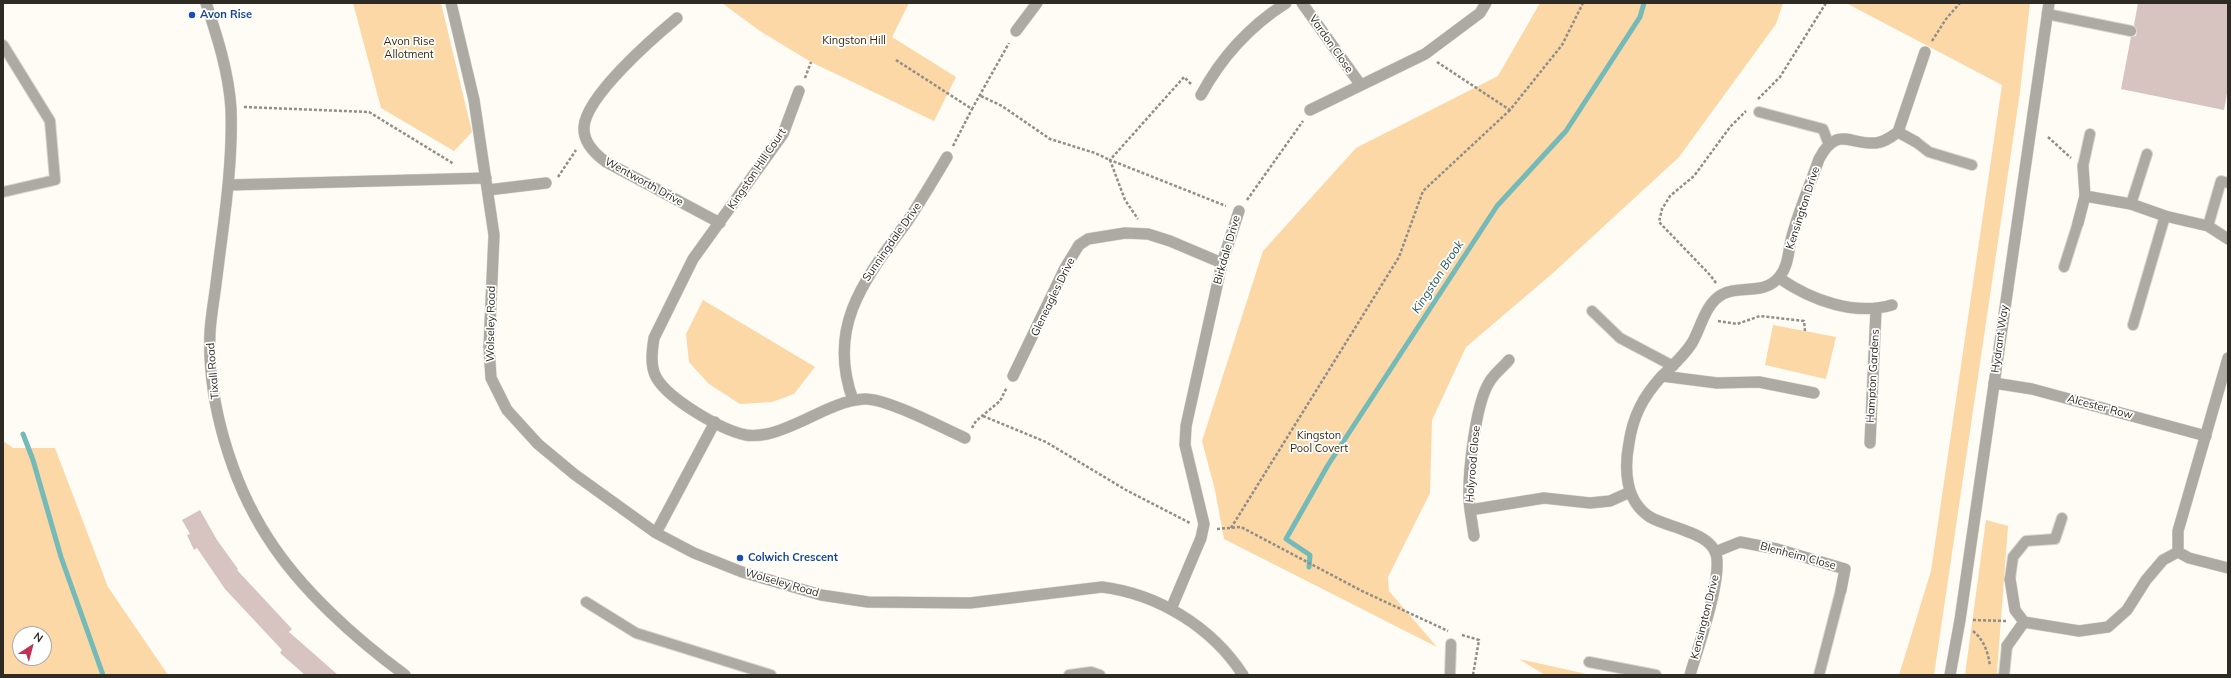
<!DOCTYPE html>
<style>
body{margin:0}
#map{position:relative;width:2231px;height:678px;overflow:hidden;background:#fffbf5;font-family:Mulish,sans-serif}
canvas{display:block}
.frame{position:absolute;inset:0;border:4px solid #2e2a24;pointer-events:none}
.north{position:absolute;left:12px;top:626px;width:40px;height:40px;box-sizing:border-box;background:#fff;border:1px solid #abaaa7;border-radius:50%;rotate:36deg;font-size:11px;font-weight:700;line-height:16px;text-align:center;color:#2e2a24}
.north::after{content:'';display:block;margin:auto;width:14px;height:18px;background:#c13154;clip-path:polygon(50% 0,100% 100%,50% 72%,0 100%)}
</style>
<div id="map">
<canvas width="2231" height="678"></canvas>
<div class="frame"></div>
<div class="north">N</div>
</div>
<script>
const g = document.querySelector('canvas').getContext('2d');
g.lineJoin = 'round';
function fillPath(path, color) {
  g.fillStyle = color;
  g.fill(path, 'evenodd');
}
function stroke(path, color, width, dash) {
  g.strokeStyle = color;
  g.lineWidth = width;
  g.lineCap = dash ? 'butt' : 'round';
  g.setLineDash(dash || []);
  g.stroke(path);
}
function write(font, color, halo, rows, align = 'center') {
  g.font = font + ' Mulish,sans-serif';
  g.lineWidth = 3.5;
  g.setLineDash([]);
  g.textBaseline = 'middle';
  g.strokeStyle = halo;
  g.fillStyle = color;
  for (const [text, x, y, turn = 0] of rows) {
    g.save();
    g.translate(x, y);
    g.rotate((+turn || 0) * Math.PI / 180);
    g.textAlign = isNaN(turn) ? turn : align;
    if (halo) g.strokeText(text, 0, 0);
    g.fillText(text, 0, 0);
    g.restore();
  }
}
const green = new Path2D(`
 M353,3h88l31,129 -18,19 -73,-43z
 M722,3h187l-17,34 64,40 -22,44 -123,-59 -51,-31z
 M1540,3h243l-7,21 -97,133 -126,116 -87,74 -34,73 -2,73 -42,84 1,14 48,56 -213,-108 -9,-49 -13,-49 61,-190 93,-103 142,-72z
 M1846,3h184l-10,89 -86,583h-35l32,-104 71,-486z
 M703,300l112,67 -21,27 -22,8 -32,2 -31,-20 -20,-22 -3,-28z
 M1773,325l63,12 -10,42 -61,-14z
 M3,441l10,7h42l53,139 60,88h-165zM20,634h24v24h-24z
 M1986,520l22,6 -11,146 2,3h-34z
 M1519,659l72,16h-46z`);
const stream = new Path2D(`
 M23,434l10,26 28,97 42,118
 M1309,567l1,-12 -24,-16 42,-74 169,-259 69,-75 74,-114 4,-14`);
const building = new Path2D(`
 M2138,3h90v85l-4,22 -103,-21 10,-52 5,-1 1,-4 -3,-7z
 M200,510l17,30 21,29 -1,1 55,59 -3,3 49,43h-33l-25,-22 2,-3 -57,-61 -28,-41 -3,2 -7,-15 3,-1 -8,-14z`);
const path = new Path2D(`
 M1932,41l14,-22 14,-16
 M896,60l76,49 37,-66
 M1437,62l73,48 52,-65 21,-42
 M805,78l6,-16
 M1191,84l-7,-7 -74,83 116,46
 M981,96l21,10 48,33 45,14 15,7 15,40 13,19
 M1758,99l22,-22 46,-74
 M244,107l125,5 85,52
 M2048,137l23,21
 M953,146l19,-37
 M558,177l18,-27
 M1247,200l56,-79
 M1716,283l-6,-8 -51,-53 3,-13 8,-13 24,-20 36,-49 16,-16
 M1718,321l19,3 23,-8 44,5 1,10
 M983,416l63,26 80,48 64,33
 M972,428l4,-7 24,-20 7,-14
 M1231,528l168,-271 24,-66 87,-81
 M1217,529l24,-2 121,64 86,40
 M1973,620l33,1
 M1973,631c11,9 15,21 17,35
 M1462,635l17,5 -6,35`);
const service = new Path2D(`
 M2047,14l84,17
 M3,45l47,76 5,59 -52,12
 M1759,112l64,17 6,16
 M1916,142l13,10 43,13
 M2083,166l7,-32
 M2131,204l16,-50
 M2208,226l13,-45 7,2
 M2064,267l14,-44
 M1592,311l28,27 53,28
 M2133,325l32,-109
 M2010,579l3,-22 13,-16 29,-2 7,-21
 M586,602l50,31 135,42
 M1589,662l67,13
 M1069,675l22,-3 9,3
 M1450,675l1,-31
 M1819,675l22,-85
 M2004,675l3,-29`);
const minor = new Path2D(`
 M451,3l23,97 20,135 -5,112 2,31 16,32 31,34 36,30 82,59 38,20 48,19 79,23 47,7 102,1 132,-16c56,7 110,40 141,88
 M1302,3l58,81
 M677,18c-24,20 -91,78 -93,109 -1,15 11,27 22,35l114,61
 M1016,31l21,-28
 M799,91l-16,43 -90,125 -39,79c-2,13 -4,27 2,39 12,22 65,53 90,58 6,1 16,0 21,-1 33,-7 64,-33 97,-35 20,-2 79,29 101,39
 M1201,95c21,-39 49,-69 85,-92
 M1310,110l115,-56 55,-41 6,-10
 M1898,132l18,10
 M2083,166l2,30 46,8 34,12 43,10 20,13
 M229,185l257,-7
 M488,190l58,-7
 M2078,223l7,-27
 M1779,278c32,22 75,38 113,27
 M1509,360c-6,7 -14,13 -19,21 -15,22 -24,102 -20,129l74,-12 46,5 20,-2 20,-9
 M1013,376l52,-108 14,-23 9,-6 37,-6 23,1 22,7 52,22
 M1662,376l55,7 42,-1 55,11
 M1994,383l38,6 174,47
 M853,400c-27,-74 12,-121 54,-178 14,-21 27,-43 40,-65
 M1870,443l6,-133
 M1470,510l4,26
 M656,533l59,-111
 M1715,552l25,-10 37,7 68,20 -4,21
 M2178,552v-21l50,-173
 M2178,552l11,6 39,10
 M2010,579l5,31 9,12 55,9 29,-4 19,-17 19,-30 17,-20 15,-8
 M1171,609l30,-71 3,-14 -19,-79 1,-19 36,-163 17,-52
 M2007,646l17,-24
 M1690,675c7,-25 35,-102 25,-124 -6,-11 -18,-16 -29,-20 -11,-5 -26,-8 -36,-14 -25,-16 -26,-48 -21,-74 4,-27 14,-46 32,-66 11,-11 23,-21 31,-34 9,-15 13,-40 31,-49 17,-9 42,2 57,-18 9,-11 8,-26 12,-40 7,-26 18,-51 27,-77 18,-34 31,-14 57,-16 9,-1 15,-6 22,-11l27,-80`);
const tertiary = new Path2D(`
 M206,3c11,33 23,70 25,106 2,58 -8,117 -15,175 -2,16 -5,32 -6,48 -3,68 21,149 58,206 33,52 88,101 137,137
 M1950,675l10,-55 89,-617`);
const markers = [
 [192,15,4,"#1a4fb4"],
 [740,558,4,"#1a4fb4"]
];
const transitNames = [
 ["Avon Rise",200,15],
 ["Colwich Crescent",748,558]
];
const parkNames = [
 ["Kingston Hill",854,41],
 ["Avon Rise",409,42],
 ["Allotment",409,55],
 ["Kingston",1319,436],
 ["Pool Covert",1319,449]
];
const streetNames = [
 ["Vardon Close",1331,44,55],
 ["Kingston Hill Court",757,169,-56],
 ["Wentworth Drive",644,182,29],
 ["Kensington Drive",1803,208,-72],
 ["Sunningdale Drive",892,242,-55],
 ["Birkdale Drive",1227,250,-74],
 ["Gleneagles Drive",1053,297,-64],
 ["Wolseley Road",491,324,-89],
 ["Hydrant Way",2000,339,-82],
 ["Tixall Road",213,371,-95],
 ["Hampton Gardens",1873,376,-87],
 ["Alcester Row",2100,407,15],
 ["Holyrood Close",1473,464,-85],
 ["Blenheim Close",1798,556,15],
 ["Wolseley Road",782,583,16],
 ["Kensington Drive",1705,617,-76]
];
const waterNames = [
 ["Kingston Brook",1438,277,-57]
];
fillPath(green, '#fbd8a6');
stroke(stream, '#73bab9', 5);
fillPath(building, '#d7c3c0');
stroke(service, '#d9d5cf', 12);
stroke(minor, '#d9d5cf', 12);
stroke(tertiary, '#d9d5cf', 12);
stroke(path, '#918d87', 2.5, [3, 2]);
stroke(service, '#adaaa3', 10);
stroke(minor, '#adaaa3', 11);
stroke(tertiary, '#adaaa3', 11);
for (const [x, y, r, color] of markers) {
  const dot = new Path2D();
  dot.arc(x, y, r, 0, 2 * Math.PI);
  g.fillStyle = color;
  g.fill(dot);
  stroke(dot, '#fff', 1.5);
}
write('bold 11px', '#164399', '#fff', transitNames, 'left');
write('11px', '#382609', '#fff', parkNames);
write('11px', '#2e2a24', '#fff', streetNames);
write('italic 12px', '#285656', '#fff', waterNames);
</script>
